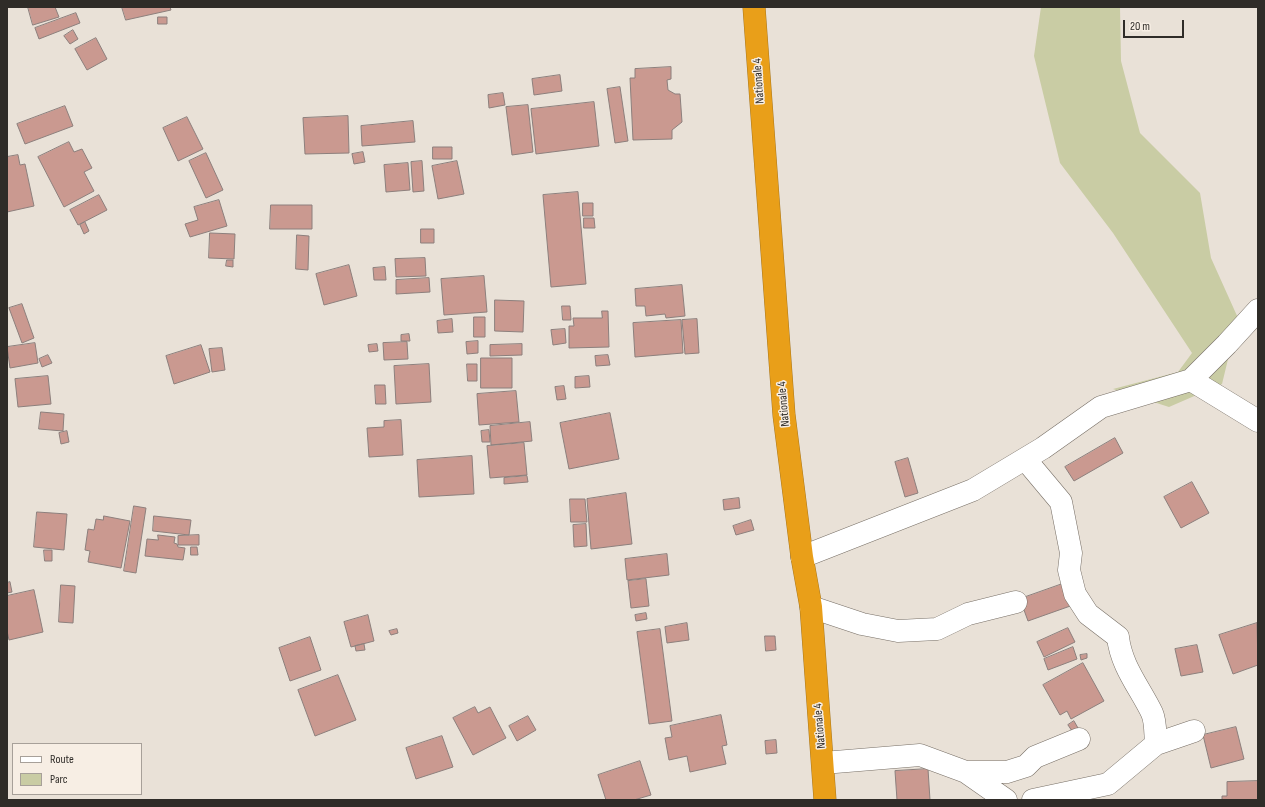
<!DOCTYPE html>
<style>
body{margin:0}
#map{position:relative;width:1265px;height:807px;overflow:hidden;background:#e9e1d7;font-family:"Sofia Sans Condensed",sans-serif}
canvas{display:block}
.frame{position:absolute;inset:0;border:8px solid #2f2c28;pointer-events:none}
.legend{position:absolute;left:12px;top:743px;width:130px;height:52px;box-sizing:border-box;background:#f7eee4;border:1px solid #a7a099;margin:0;padding:5px 7px;list-style:none;font-size:12px;color:#2f2c28}
.legend li{display:flex;align-items:center;gap:8px;height:20px}
.legend b{width:20px;border:1px solid #a7a099}
.scale{position:absolute;left:1123px;top:20px;width:61px;height:18px;box-sizing:border-box;border:2px solid #2f2c28;border-top:0;padding-left:5px;font-size:12px;line-height:14px;white-space:nowrap;color:#2f2c28;-webkit-text-stroke:3px #f7eee4;paint-order:stroke}
</style>
<div id="map">
<canvas width="1265" height="807"></canvas>
<div class="frame"></div>
<ul class="legend">
<li><b style="height:5px;background:#fff"></b>Route</li>
<li><b style="height:11px;background:#c9cca4"></b>Parc</li>
</ul>
<div class="scale">20 m</div>
</div>
<script>
const g = document.querySelector('canvas').getContext('2d');
g.lineJoin = 'round';
function fillPath(path, color) {
  g.fillStyle = color;
  g.fill(path, 'evenodd');
}
function stroke(path, color, width, dash) {
  g.strokeStyle = color;
  g.lineWidth = width;
  g.lineCap = dash ? 'butt' : 'round';
  g.setLineDash(dash || []);
  g.stroke(path);
}
function write(font, color, halo, rows, align = 'center') {
  g.font = font + ' "Sofia Sans Condensed",sans-serif';
  g.lineWidth = 3;
  g.setLineDash([]);
  g.textBaseline = 'middle';
  g.strokeStyle = halo;
  g.fillStyle = color;
  for (const [text, x, y, turn = 0] of rows) {
    g.save();
    g.translate(x, y);
    g.rotate((+turn || 0) * Math.PI / 180);
    g.textAlign = isNaN(turn) ? turn : align;
    if (halo) g.strokeText(text, 0, 0);
    g.fillText(text, 0, 0);
    g.restore();
  }
}
const green = new Path2D(`
 M1041,7h79l1,54 19,72 60,60 11,65 27,60 -16,66 -53,23 -56,-18 65,-17 14,-19 -79,-120 -53,-70 -26,-107z`);
const building = new Path2D(`
 M28,7h27l4,10 -26,8z
 M122,7h48l1,3 -45,10z
 M76,13l4,10 -41,16 -4,-11z
 M158,17h9v7h-9z
 M73,30l5,9 -8,5 -6,-8z
 M96,38l11,21 -20,11 -12,-21z
 M671,67v12l-4,1 1,10 7,4h5l2,28 -10,8v9l-39,1 -3,-62h5v-9z
 M560,75l2,16 -28,4 -2,-16z
 M620,87l8,54 -13,2 -8,-54z
 M503,93l2,12 -16,3 -1,-13z
 M594,102l5,44 -63,8 -5,-45z
 M528,105l5,47 -21,3 -6,-48z
 M65,106l8,20 -48,18 -8,-20z
 M348,116l1,37 -44,1 -2,-36z
 M187,117l16,32 -25,12 -15,-33z
 M413,121l2,21 -53,4 -1,-20z
 M69,142l5,10 8,-3 10,19 -8,4 10,19 -30,16 -26,-50z
 M433,147h19v12h-19z
 M363,152l2,10 -11,2 -2,-10z
 M206,153l17,37 -17,8 -17,-37z
 M18,155l2,10 5,-1 9,42 -27,6v-55z
 M422,161l2,30 -11,1 -2,-30z
 M457,161l7,33 -26,5 -6,-33z
 M408,163l2,27 -24,2 -2,-27z
 M578,192l8,92 -35,3 -8,-92z
 M99,195l8,15 -29,15 -8,-15z
 M219,200l8,26 -37,11 -5,-13 13,-4 -4,-13z
 M583,203h10v13h-10z
 M271,205h41v24h-42z
 M584,218h10l1,10h-11z
 M85,222l4,9 -5,3 -4,-9z
 M421,229h13v14h-13z
 M210,233l25,1 -1,25 -25,-1z
 M297,235l12,1 -1,34 -12,-1z
 M425,258l1,18 -30,1 -1,-18z
 M227,260h6v7l-7,-1z
 M349,265l8,31 -33,9 -8,-31z
 M385,267l1,13h-12l-1,-12z
 M484,276l3,36 -43,3 -3,-36z
 M429,278l1,14 -34,2v-14z
 M682,285l3,31 -19,2 -1,-4 -19,2 -1,-10h-9l-1,-17z
 M495,300l29,1 -1,31 -28,-1z
 M22,304l12,34 -12,5 -13,-35z
 M562,306h8l1,14h-8z
 M602,311h6l1,36 -40,1v-22h5l-1,-8h29z
 M474,317h11v20h-11z
 M452,319l1,13 -15,1 -1,-12z
 M697,319l2,34 -14,1 -3,-34z
 M681,320l2,33 -48,4 -2,-34z
 M565,329l1,14 -13,2 -2,-15z
 M409,334l1,7h-9v-6z
 M478,341v12l-11,1 -1,-12z
 M407,342l1,17 -24,1 -1,-17z
 M35,343l3,20 -28,5 -3,-21z
 M377,344l1,7 -9,1 -1,-7z
 M522,344v11l-32,1v-11z
 M201,345l9,27 -36,12 -8,-28z
 M222,348l3,22 -13,2 -3,-23z
 M48,355l4,8 -10,4 -3,-8z
 M608,355l2,10 -14,1 -1,-10z
 M481,358h31v30h-31z
 M429,364l2,38 -35,2 -2,-38z
 M467,364h10v17h-9z
 M48,376l3,28 -33,3 -3,-28z
 M589,376l1,11 -15,1v-11z
 M375,385h10l1,19h-10z
 M564,386l2,13 -9,1 -2,-13z
 M516,391l3,31 -40,3 -2,-31z
 M41,412l23,2 -1,17 -24,-2z
 M610,413l9,46 -50,10 -9,-46z
 M401,420l2,35 -34,2 -2,-29 17,-1v-6z
 M530,422l2,19 -41,4 -1,-19z
 M489,430l1,12h-8l-1,-11z
 M67,431l2,11 -8,2 -2,-11z
 M1115,438l8,15 -49,28 -9,-14z
 M524,443l3,32 -37,3 -3,-32z
 M472,456l2,38 -55,3 -2,-37z
 M908,458l10,35 -13,4 -10,-35z
 M527,476l1,6 -24,2v-6z
 M1192,482l17,31 -28,15 -17,-31z
 M626,493l6,51 -41,5 -4,-50z
 M739,498l1,10 -16,2 -1,-10z
 M570,499h15l2,23h-16z
 M134,506l12,2 -10,65 -12,-2z
 M37,512l30,2 -3,36 -30,-3z
 M104,516l26,5 -9,47 -33,-6 2,-11 -5,-1 3,-21 6,1 2,-11 7,1z
 M154,516l37,4 -2,15 -36,-4z
 M751,520l3,10 -18,5 -3,-9z
 M586,524l1,22 -13,1 -1,-22z
 M158,535l17,2 -1,6 3,1 1,3 7,1 -2,12 -38,-4 2,-17 11,1z
 M199,535v10h-21v-9z
 M191,547h6l1,8h-7z
 M44,550h8v11h-7z
 M667,554l2,21 -42,5 -2,-21z
 M646,579l3,27 -18,2 -3,-27z
 M10,582l2,10 -5,1v-10z
 M1068,582l8,22 -48,17 -8,-22z
 M61,585l14,1 -2,37 -14,-1z
 M34,590l9,42 -34,8 -2,-9v-35z
 M646,613l1,6 -11,2 -1,-6z
 M368,615l6,26 -23,6 -7,-25z
 M687,623l2,17 -22,3 -2,-16z
 M1257,623l1,42 -25,9 -14,-39z
 M1068,628l7,14 -31,15 -7,-15z
 M397,629l1,4 -7,2 -2,-4z
 M660,629l12,92 -23,3 -12,-92z
 M765,636h10l1,14 -10,1z
 M310,637l11,33 -31,11 -11,-33z
 M364,644l1,6 -9,1 -1,-5z
 M1197,645l6,27 -22,4 -6,-27z
 M1073,647l4,12 -29,11 -4,-11z
 M1087,654v4l-6,2 -1,-5z
 M1083,663l21,38 -33,18 -4,-8 -7,4 -17,-30z
 M338,675l18,45 -41,16 -17,-46z
 M475,707l3,6 12,-6 16,31 -33,17 -20,-37z
 M721,715l6,30 -5,1 4,18 -36,8 -3,-16 -18,4 -4,-22 7,-1 -2,-11z
 M528,716l8,14 -19,11 -8,-15z
 M1074,721l4,7 -6,3 -4,-6z
 M1236,727l8,32 -33,9 -8,-33z
 M442,736l11,31 -37,12 -10,-31z
 M776,740l1,13 -11,1 -1,-13z
 M640,761l11,34 -17,5h-28l-8,-25z
 M928,769l2,31h-33l-2,-29z
 M1258,781v19h-36v-4h5v-14z`);
const street = new Path2D(`
 M1191,380l67,41
 M1025,459l36,43 10,51 -2,17 6,24 13,20 30,23c3,29 22,51 34,76 4,9 3,21 4,31
 M802,557l171,-67 70,-42 58,-41 90,-27 36,-36 31,-34
 M811,607l51,17 36,7 39,-2 31,-15 48,-12
 M823,763l97,-8 46,17 40,28
 M966,772h41l19,-6 9,-9 44,-18
 M1033,800l75,-16 48,-40 38,-13`);
const highway = new Path2D(`
 M754,7l30,408 18,142 9,50 14,193`);
const streetNames = [
 ["Nationale 4",759,81,-94],
 ["Nationale 4",784,404,-95],
 ["Nationale 4",820,726,-95]
];
fillPath(green, '#c9cca4');
fillPath(building, '#ca9990');
stroke(building, '#8c7f7c', 1);
stroke(street, '#776f66', 23);
stroke(highway, '#a8771e', 23);
stroke(street, '#fff', 22);
stroke(highway, '#e99f19', 22);
write('12px', '#2f2c28', '#f7eee4', streetNames);
</script>
